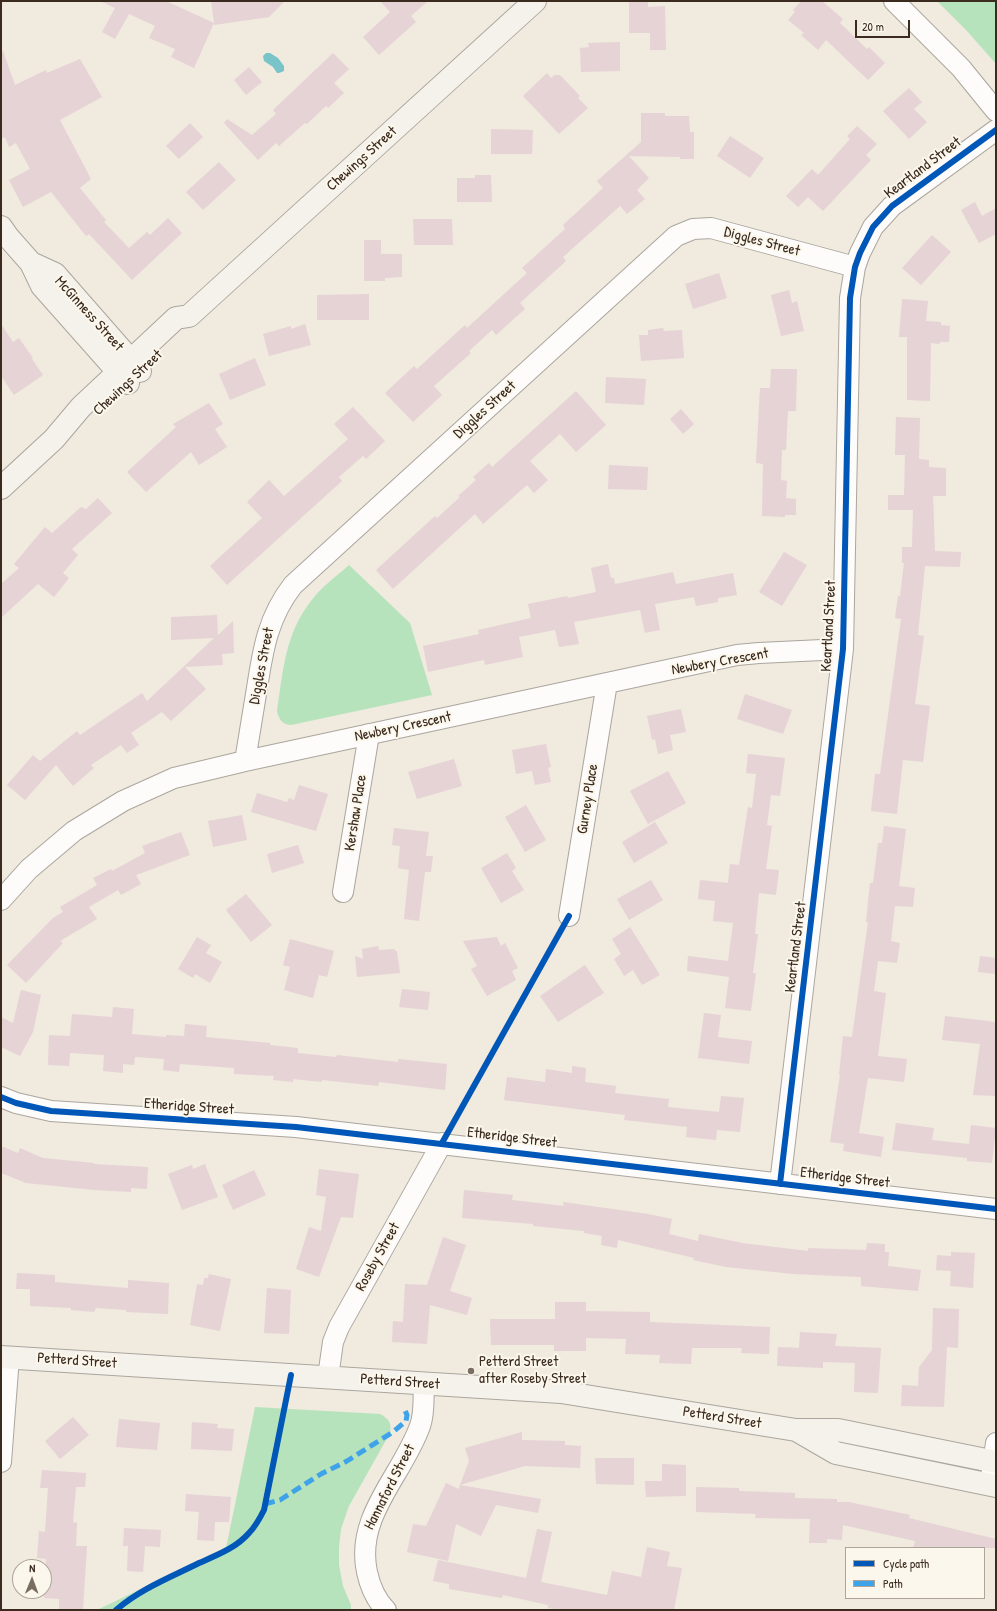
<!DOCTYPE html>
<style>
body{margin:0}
#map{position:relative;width:997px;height:1611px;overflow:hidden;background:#f0eadf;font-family:"Patrick Hand",sans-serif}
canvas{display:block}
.frame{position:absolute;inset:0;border:2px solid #3b2a1e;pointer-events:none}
.legend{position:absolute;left:845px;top:1547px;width:140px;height:52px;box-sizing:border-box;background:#fbf7ec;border:1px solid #aea59a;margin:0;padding:5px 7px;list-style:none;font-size:12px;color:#3b2a1e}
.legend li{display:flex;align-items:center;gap:8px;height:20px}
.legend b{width:20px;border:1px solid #aea59a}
.north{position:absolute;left:12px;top:1559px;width:40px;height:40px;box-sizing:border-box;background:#fbf7ec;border:1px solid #aea59a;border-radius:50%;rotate:1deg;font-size:11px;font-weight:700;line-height:16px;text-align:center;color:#3b2a1e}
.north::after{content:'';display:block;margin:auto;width:14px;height:18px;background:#7a6d62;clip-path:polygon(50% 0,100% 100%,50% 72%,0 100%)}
.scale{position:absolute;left:855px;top:20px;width:55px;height:18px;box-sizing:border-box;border:2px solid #3b2a1e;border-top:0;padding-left:5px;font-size:12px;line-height:14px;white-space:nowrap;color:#3b2a1e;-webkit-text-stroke:3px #fbf7ec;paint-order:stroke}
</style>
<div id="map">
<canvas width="997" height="1611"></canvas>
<div class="frame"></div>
<ul class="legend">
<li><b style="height:5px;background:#0057b8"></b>Cycle path</li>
<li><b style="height:5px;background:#3fa3ea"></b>Path</li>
</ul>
<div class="north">N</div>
<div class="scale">20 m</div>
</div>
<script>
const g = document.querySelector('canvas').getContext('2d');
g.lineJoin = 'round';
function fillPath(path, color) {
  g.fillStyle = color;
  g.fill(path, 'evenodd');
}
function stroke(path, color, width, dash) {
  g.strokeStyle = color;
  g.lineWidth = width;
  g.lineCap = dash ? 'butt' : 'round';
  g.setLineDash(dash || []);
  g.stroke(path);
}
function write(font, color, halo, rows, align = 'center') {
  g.font = font + ' "Patrick Hand",sans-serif';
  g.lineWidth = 4;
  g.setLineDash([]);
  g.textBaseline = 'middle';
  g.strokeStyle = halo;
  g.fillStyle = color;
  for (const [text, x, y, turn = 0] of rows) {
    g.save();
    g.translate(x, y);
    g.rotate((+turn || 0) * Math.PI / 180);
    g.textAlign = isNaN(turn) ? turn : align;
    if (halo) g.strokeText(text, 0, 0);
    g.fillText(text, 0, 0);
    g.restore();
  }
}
const green = new Path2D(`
 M937,1h59v63l-29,-33z
 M349,565l61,58 22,72 -141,30c-9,-1 -12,-5 -14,-14 6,-40 8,-77 34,-110 10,-14 26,-25 38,-36z
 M255,1407l125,7c9,5 12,9 10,19l-41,73 -8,23 -2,18v18l4,21 8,19v5h-254l129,-62z`);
const water = new Path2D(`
 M266,53h4l8,5 6,8v5l-5,2h-2l-4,-6 -9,-6 -1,-5z`);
const building = new Path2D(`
 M100,1h66l48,22 -3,-22h74l-16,16 -55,8v-2l-20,45 -23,-11 4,-8 -26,-11 6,-12 -26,-12 -14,25 -13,-7 13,-24z
 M380,1h48l-17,15 5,6 -37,33 -16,-18 27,-25z
 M629,1h19v6l17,-1 1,44h-16v-17h-21z
 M801,1h21l21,18 -3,4 27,26 2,-2 16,16 -17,17 -42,-40 -8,10 -17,-15 3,-2 -16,-13 7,-8 -2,-2z
 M620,42v29l-39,1 -1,-24 9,-1 -1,-4z
 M3,51l12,34 31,-15 1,3 33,-14 22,38 -42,23 31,59 -11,9 26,32 -2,2 25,26 18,-16 3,3 18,-17 14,15 -50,47 -43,-46 -3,2 -35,-44 -28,15 -14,-27 21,-11 -14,-26 -7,4 -4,-10 -4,2v-87z
 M333,53l16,16 -15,14 10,10 -16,15 -2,-2 -19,18 -2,-1 -26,23 -3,-3 -18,17 -34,-37 3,-4 25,16 24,-21 -3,-4z
 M249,67l13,15 -16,13 -12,-15z
 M547,73l4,5 4,-3h5l20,21 -2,2 10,10 -29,26 -36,-38z
 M909,88l13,14 -8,7 13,13 -18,17 -26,-28z
 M641,113h24v3h24l1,16h4v27h-14v-2l-51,-1 20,22 -12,12 8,9 -18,15 -7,-8 -57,51 3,4 -46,42 5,6 -29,26 -4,-5 -23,21 2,2 -37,33 8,9 -29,27 -28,-29 29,-27 3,3 48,-44 2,3 60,-55 -5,-5 43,-39 -2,-4 40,-37 -6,-7 44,-39z
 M190,123l13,14 -24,22 -13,-13z
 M857,126l20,18 -11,11 5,5 -48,51 -15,-14 -10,10 -12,-11 26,-27 6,6 32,-36 -3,-3z
 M491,129l42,1 -1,24h-41z
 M730,136l34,22 -14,20 -33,-22z
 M219,162l17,18 -33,30 -17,-18z
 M475,175h16l1,27h-35v-24h18z
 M975,202l7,14 14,-8v26l-17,9 -18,-33z
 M413,219h39l1,26h-39z
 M932,235l19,17 -30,33 -19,-17z
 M364,240h17v14h21v23l-17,1v3h-21z
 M719,273l8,25 -34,11 -8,-25z
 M789,290l3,13 5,-2 7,30 -23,5 -10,-41z
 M369,294v26h-52v-25z
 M902,299l26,2 -2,20 15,1v3l9,1 -1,16h-9l-1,2 -8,-1 -1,58 -23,-1v-63h-8z
 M1,324l12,18 6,-4 14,20 -1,1 11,16 -29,20 -13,-19z
 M305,324l6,21 -42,11 -6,-22 28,-8v3z
 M663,328l1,3 18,-1 2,28 -43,3 -2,-26h9v-5z
 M255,358l11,27 -36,15 -11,-26z
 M771,369h26l-1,42h-8l-2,39h-4l-1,30 6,1 -1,17 10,1v16h-11v2l-23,-1 1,-52 -7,-1 4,-75h10z
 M606,377l40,2 -2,26 -39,-2z
 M576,391l30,34 -30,27 -16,-18 -30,27 18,19 -14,13 -7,-8 -44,39 -8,-10 -82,75 -17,-19 59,-54 2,2 23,-21 -2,-1 18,-16 -3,-3 16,-14 3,4z
 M209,403l14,21 -8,5 12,18 -28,18 -8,-13 -45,40 -19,-20 49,-45 -3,-3z
 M353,407l32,34 -19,18 -3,-3 -24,21 3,4 -115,104 -17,-19 52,-48 -15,-16 22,-22 15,16 64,-57 -14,-15z
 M681,409l13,15 -11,10 -13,-15z
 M896,417l24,1 -1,41 10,1v7l17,1v28h-13l2,55 26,1 -1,15 -35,-1 -7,69 6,1 -9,68 15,2 -7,56 -20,-2 -6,54 -26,-3 4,-37h5l21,-155 -6,-1 3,-22h2l4,-33h-2v-16h10l1,-37h-25v-15h16l1,-40h-10z
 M609,465l39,2 -1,23 -39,-1z
 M98,498l14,15 -40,36 6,6 -15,18 6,5 -15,19 -16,-13 -37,34v-34l18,-16 -5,-4 31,-37 7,6 29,-26 5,2z
 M784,552l23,13 -25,41 -23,-14z
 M608,564l3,14h3l1,6 58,-12 3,12 57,-11 4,22 -19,3v4l-22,4 -2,-9 -39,7 5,26 -15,3 -5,-23 -66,12 5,22 -20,3 -4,-17 -36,7 4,20 -38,8 -1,-5 -56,12 -5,-26 56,-12 -1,-4 53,-12 -3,-14 39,-8 1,2 28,-6 -5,-24z
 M217,615l1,20 15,-14 1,32 -12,1 1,11 -38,2 21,22 -35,32 -9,-9 -31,21 8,12 -12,8 -6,-8 -30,20 3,3 -21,18 -17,-21 -31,35 -18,-15 26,-30 7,6 37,-30 3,4 62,-42 5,8 67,-63 -43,2v-23z
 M745,694l47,16 -9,24 -46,-15z
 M681,709l5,23 -16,3 3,15 -15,4 -3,-15 -3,1 -5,-24z
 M546,744l5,23 -3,1 3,14 -16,3 -3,-14 -16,3 -4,-24z
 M748,754l37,4 -5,38 -9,-1 -4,30 5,1 -6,43 13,1 -3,25 -17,-2 -4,41h3l-5,39h3l-5,38 -26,-3 4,-31 -42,-6 1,-15 40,5 5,-38 -20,-2 2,-20 -17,-2 2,-19 28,3 2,-19 9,1 9,-58 4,1 4,-34 -10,-1z
 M454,759l8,27 -45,13 -9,-27z
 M668,771l18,32 -38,21 -18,-33z
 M299,785l29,9 -12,37 -65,-19 6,-19 30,9 2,-4 5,2z
 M526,805l20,35 -21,12 -20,-35z
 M242,815l5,25 -34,7 -5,-26z
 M655,822l13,21 -34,20 -12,-21z
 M884,826l22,3 -7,57 16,2 -2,19 -18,-1 -4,35 9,2 -3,20 -19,-2 -4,30 12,2 -8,63 29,3 -3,23 -36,-4 -9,55 25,4 -3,20 -38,-6 1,-7 -14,-2 10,-67h-1l4,-39 9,1 16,-115h-2l4,-39h3l5,-40h4z
 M394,828l35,4 -3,24h7l-2,16h-6l-6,49 -15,-2 5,-49 -11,-2 2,-22 -8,-1z
 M181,832l9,23 -54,20 5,9 -20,11 -3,-5 -29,17 8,12 -37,22 3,2 -37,40 -19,-18 46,-47 10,-6 -3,-5 37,-22 -4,-7 18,-9 1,2 33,-18 -3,-7z
 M298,845l6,18 -32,10 -5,-19z
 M507,853l9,15 -4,3 12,19 -23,13 -20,-35z
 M651,880l12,20 -34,20 -12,-21z
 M246,894l26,31 -21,17 -25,-32z
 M630,927l30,48 -18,10 -9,-15 -9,6 -10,-17 7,-5 -9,-15z
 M197,937l14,8 -5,8 16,9 -12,21 -15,-9 -2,4 -15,-9z
 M497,937l4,9 4,-3 13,25 -6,3 4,9 -29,16 -16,-27 6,-3 -14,-25z
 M290,939l44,12 -7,26 -8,-2 -6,23 -29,-8 6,-23 -7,-2z
 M378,946l1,4 16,-1v2h2l3,22 -43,4 -2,-21 8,3 -1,-10z
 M980,956l16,2v16l-18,-2z
 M585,965l19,28 -46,29 -18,-26z
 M402,989l28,3 -2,18 -29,-3z
 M21,990l20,5 -8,37 -13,24 -19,-9v-30l12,6z
 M113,1007l21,2 -2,25 34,3v-2l18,1 1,-12 22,2 -1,11 64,6v2l28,3v5l38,4 1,-2 61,7v-3l49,5 -2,26 -66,-8 -1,4 -56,-6v2l-29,-3v3l-20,-2 1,-4 -40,-2v-6l-54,-4 -1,8 -16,-2 1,-11 -29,-2 -1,8 -11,-1v9l-20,-2 1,-16 -34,-2 -1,13 -21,-1 1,-30 21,1 2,-22 40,3z
 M704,1013l17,2 -3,22 34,4 -3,23 -51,-6z
 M945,1016l51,6v74l-23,-1 7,-51 -38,-4z
 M572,1066l14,2 -1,14 31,4 -1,7 54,6 -1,8 51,5 2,-16 23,2 -4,34 -23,-2 -1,10 -30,-3 1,-10 -63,-7 1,-5 -121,-15 3,-23 38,5 1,-13 26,4z
 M896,1123l38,5 -2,12 37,4 2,-19 25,3 -4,35 -25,-2v-3l-75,-8z
 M1,1146l17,7 2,-5 23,10 51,5v1l54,3 -1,22 -16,-1v4l-37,-2 -68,-7 -25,-10z
 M205,1164l13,33 -36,13 -14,-36 24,-9 1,4z
 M319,1169l40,5 -6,44 -12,-1 -22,60 -23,-8 13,-42 12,4 5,-34 -10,-2z
 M254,1170l12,25 -33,15 -11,-25z
 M464,1190l49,5 -1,5 52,6 -1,-4 85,12 24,5 -3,15 29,7 1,-7 43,9 66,8v-3l58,2 1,-7 18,1v8h4l-1,14 33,4 -3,21 -57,-5v-9l-68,-3 -67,-7 -33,-7 1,-2 -76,-18 -1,8 -16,-3 1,-9 -18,-3v-2l-51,-5v-2l-71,-6z
 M443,1237l23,8 -16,46 22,7 -5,17 -37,-10 -3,39 -35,-2 1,-21 10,1 2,-38 22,1z
 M951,1252l24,1 -2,35 -23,-2 1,-15 -15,-1 1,-15 14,1z
 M17,1273l38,2v7l73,6v-8l41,3 -1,31 -42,-2v-2l-30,-2 -2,4 -23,-2v-2l-41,-2v-17h-14z
 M209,1274l22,5 -11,52 -30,-6 7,-41 6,1 1,-7h4z
 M267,1288l24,2 -2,44 -25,-1z
 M555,1302h31v9l64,1v10l120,5 -1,27 -28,-1 1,-5h-50l-1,16 -32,-1 1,-8 -35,-1 1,-15 -40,-1v13h-32v-6h-63l-1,-26h65z
 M933,1308l26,1 -1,39 -11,-1 -3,60 -43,-1 1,-21 16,1 1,-19 13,-17z
 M800,1332l37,2 -2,12 46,2 -3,45 -24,-1 1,-29 -32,-1v6l-46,-2 1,-19 21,1z
 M73,1417l16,18 -29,24 -15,-18z
 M119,1419l41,4 -3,27 -41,-3z
 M192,1422l26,2 -1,4 17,1 -2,22 -41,-2z
 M522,1432v8l43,1v4l16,1 -1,22 -55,-2 -65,19 9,-24 -4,-13z
 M595,1458h39v27l-38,-1z
 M662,1464l24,1v31l-40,1 -1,-16h17z
 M42,1470l44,3 -1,14h-9l-3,35 4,1 -1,23h11l-4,64h-24v-11l-15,-1 2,-39 -9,-1 2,-27 6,1 3,-44h-8z
 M446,1483l13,6 1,-4 81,14 -3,14 -42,-8 -15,31 -25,-12 -8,37 -41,-9 6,-28 13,2z
 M696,1487l43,1v3l56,2v5l42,1v3h12l61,13 -1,3 87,21v9h-83l2,-7 -72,-16 -1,15 -15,-1v4h-18l1,-24 -55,-1 1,-4 -60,-2z
 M186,1494l45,3 -2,25h-14l-1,19 -17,-1 2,-28 -14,-1z
 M124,1528l37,2 -1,17 -15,-1 -2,26 -16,-1 1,-25h-5z
 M537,1529l15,3 -11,50 66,13 5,-24 29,6 6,-30 23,5 -3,14 15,2 -8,42h-114l-12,-2v-3l-45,-10 -1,3 -53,-9v-5l-16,-3 5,-21 88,18z`);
const street = new Path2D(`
 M894,1l67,67 35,43
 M245,761c4,-25 8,-49 12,-73 6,-39 11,-71 36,-103l383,-349 17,-7 18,-1 144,39
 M343,892l26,-158
 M1,900l28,-31 45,-38 49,-30 51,-23 71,-17 492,-106 22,-2 84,-4
 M569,916l38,-233
 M1,1097l15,6 35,8 245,16 700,82
 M780,1184l63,-535 7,-351 5,-31 5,-14 13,-26 19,-21 104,-76
 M328,1377l5,-35 6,-15 103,-184
 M1,1462l8,-105
 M990,1485l6,-42
 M386,1610c-10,-10 -16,-24 -19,-38 -12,-56 35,-96 53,-146 5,-13 3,-29 4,-43`);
const secondary = new Path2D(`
 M1,227l7,10 23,26 11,23 86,97
 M31,263l24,11 85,97
 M1,488l53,-49 27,-32 95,-89 13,-2 346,-315
 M1,1357l560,35 235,38h42l158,32
 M798,1431l38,22 160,33`);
const quiet = new Path2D(`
 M265,1504l15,-4 41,-26 26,-13 46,-29 13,-11 1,-6 -3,-7`);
const cycleway = new Path2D(`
 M1,1097l15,6 35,8 245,16 700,82
 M442,1143l127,-227
 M780,1184l63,-535 7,-351 5,-31 5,-14 13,-26 19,-21 104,-76
 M116,1610c24,-21 55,-33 83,-47 18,-8 37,-15 50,-30 7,-7 11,-15 15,-23l27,-135`);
const markers = [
 [471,1371,4,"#7a6d62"]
];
const streetNames = [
 ["Chewings Street",362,159,-42],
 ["Keartland Street",923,168,-37],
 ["Diggles Street",762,242,15],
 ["McGinness Street",89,314,48],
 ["Chewings Street",128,383,-43],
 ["Diggles Street",485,410,-42],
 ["Keartland Street",829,626,-87],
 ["Newbery Crescent",720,662,-10],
 ["Diggles Street",262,666,-79],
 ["Newbery Crescent",403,727,-12],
 ["Gurney Place",588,799,-81],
 ["Kershaw Place",356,813,-81],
 ["Keartland Street",796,947,-83],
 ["Etheridge Street",189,1107,4],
 ["Etheridge Street",512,1138,7],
 ["Etheridge Street",845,1178,7],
 ["Roseby Street",378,1257,-61],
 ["Petterd Street",77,1361,4],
 ["Petterd Street",400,1382,4],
 ["Petterd Street",722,1418,9],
 ["Hannaford Street",390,1487,-63]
];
const poiNames = [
 ["Petterd Street",479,1362],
 ["after Roseby Street",479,1379]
];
fillPath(green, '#b7e3bc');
fillPath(water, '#78c4c9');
fillPath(building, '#e6d3d5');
stroke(street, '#aba69e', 22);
stroke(secondary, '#aba69e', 24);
stroke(street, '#fdfcfa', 20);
stroke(secondary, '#f5f2ec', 22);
stroke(quiet, '#3fa3ea', 5, [10, 5]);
stroke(cycleway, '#0057b8', 6);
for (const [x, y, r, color] of markers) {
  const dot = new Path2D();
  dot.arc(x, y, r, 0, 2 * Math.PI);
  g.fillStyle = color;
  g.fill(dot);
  stroke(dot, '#fbf7ec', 1.5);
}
write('15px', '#3b2a1e', '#fbf7ec', streetNames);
write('15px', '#3b2a1e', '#fbf7ec', poiNames, 'left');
</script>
